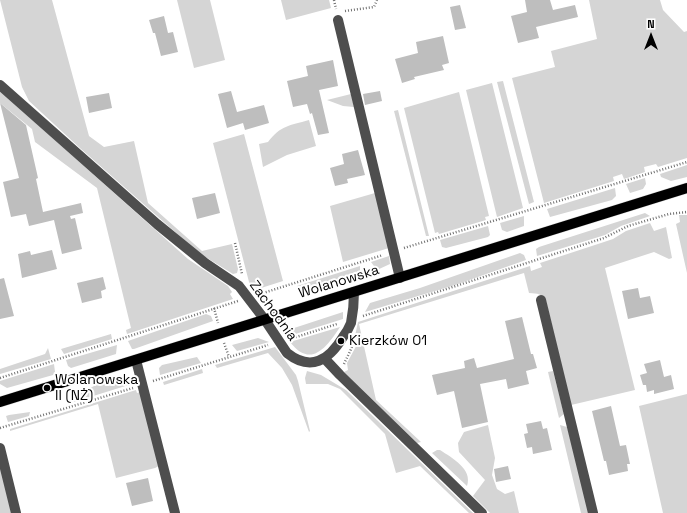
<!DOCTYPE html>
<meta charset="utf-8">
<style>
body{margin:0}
#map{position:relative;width:687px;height:513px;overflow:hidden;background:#fff;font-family:"Space Grotesk",sans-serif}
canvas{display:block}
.north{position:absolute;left:631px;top:16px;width:40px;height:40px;-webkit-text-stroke:3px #fff;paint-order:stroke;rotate:0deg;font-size:11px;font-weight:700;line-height:16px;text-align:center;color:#000}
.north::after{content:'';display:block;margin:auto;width:14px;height:18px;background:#000;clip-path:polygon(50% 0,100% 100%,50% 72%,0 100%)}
</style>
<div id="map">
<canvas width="687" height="513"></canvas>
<div class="north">N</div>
</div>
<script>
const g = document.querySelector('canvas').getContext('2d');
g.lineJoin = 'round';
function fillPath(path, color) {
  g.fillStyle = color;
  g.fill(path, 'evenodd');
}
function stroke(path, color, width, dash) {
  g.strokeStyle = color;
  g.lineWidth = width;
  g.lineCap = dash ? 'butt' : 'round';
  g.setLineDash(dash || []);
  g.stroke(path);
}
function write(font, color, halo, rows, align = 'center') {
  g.font = font + ' "Space Grotesk",sans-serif';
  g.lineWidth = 4;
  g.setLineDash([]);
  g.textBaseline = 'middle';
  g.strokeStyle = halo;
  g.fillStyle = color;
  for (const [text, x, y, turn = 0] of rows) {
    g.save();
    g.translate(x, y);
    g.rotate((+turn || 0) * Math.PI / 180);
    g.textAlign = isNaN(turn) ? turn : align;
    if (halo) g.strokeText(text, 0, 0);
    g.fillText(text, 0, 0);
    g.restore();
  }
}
const green = new Path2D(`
 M0,0h52l37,136 15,11 30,-6 14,62 54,48 30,-7 6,25 -1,4 -4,1 -34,-21 -118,-104 -52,-48 -7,-14z
 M177,0h33l15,60 -31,8z
 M281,0h48l2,8 -45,12z
 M589,0h71l3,10 21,22 3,-1v127l-29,9 -2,-3 -12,3 1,5 -21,7 -2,-5 -9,3 1,4 -70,22 -32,-125 43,-11 -4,-16 46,-12z
 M503,81l31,121 -5,2 -32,-122z
 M492,83l31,125 -26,9 -31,-127z
 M0,91l188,168 40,27 4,6 -2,2 3,5 -106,35 -1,-4 5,-2 -34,-140 -62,-46 -3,-13 -32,-26z
 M459,92l30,124 -4,1 1,3 -47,14 -1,-2 -3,1 -31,-125z
 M351,94l3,13 -11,-1 -16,-6z
 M398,110l31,126h-3l-32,-125z
 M309,120l7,26 -29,9 -24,12 -4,-23 9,-2c13,-17 21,-16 41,-22z
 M244,134l39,147 -25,8 -7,-3 -2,-4 -36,-139z
 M687,165v12l-16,4 -10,-4 -1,-3z
 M645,178l1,6 -3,5 -13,4 -4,-9z
 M615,188l1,8 -4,4 -62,17 -3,-8z
 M375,193l14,55 -46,14 -13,-56z
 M645,213l5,3 -29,10 -16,9 -68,21 -1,-7 3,-2z
 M679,215h8v58l-11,-49 4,-2z
 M524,216v10l-17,6 -5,-2 -2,-7z
 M650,223l4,8 12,-4 6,31 -3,1 -15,-7 -49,16 30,122 -64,15 -25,-104c-4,-8 -8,-7 -17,-8l-5,-20 -165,51 17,76 45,42 -4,1 -73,-71 4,-2 -1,-7 13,-24 -5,-3 3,-14 172,-56 1,5 11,-4 -2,-4 61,-20 12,-4 13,-8z
 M488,226l2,9 -2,2 -42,11 -4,-1 -2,-7z
 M520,253l4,2 2,5 -71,25 -90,27 5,-9 50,-15z
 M389,256l1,8 -13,6 -6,-8z
 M360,266v7l-2,3 -55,17 -5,-2 -1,-5z
 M343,312v7l-54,17 2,-7z
 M206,314l5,2 2,5 -79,28h-2l-4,-8z
 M340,327c-13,20 -29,42 -50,15z
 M111,334l1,5 -48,15 -3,-5z
 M258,338l11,4 -32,9 -5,-6z
 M117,345l-1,9 -45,14 -3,-2 -2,-6z
 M275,347l21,28 2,6 12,50 -1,1 -17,-47 -10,-17 -14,-15 -51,15 -2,-3z
 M48,348l3,11 -51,15v-5l45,-15z
 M197,357l4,6 -41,12 -1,-7 3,-3z
 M54,364l1,8 -2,3 -46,13 -7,-4v-3z
 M202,369l1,4 -39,12 -1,-3z
 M307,371l14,4 25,15 127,123h-4l-49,-47 -24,7 -11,-39 -45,-45 -12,-5h-22l-1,-6z
 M553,371l11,43 -5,4 -11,-46z
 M127,376l4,1 4,6 -61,19 -4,-3 24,-13z
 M136,390l1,3 3,-1 19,74 -4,2 -39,10 -18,-74 -88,27v-2z
 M687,394v119h-24l-24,-107z
 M30,412l-1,4 -21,6 -2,-6 3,-1z
 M488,425l7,33 -3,17 5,14 8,5 9,-3 5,22h-29l-17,-17 12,-16 -26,-28 -1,-9 6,-11z
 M560,425l7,2 1,3 21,83h-8z
 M437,450h3c12,8 33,19 27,36l-35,-33z
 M0,464l12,49h-12z`);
const building = new Path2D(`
 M525,0h25l3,10 22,-5 3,12 -42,10 3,11 -21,5 -7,-27 16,-4z
 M460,5l6,23 -11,2 -5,-23z
 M164,16l4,17 5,-1 5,20 -17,4 -6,-23h-2l-4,-13z
 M443,36l6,27 -7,2 2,5 -30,7 1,2 -13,4 -7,-24 23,-6 -2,-11z
 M333,60l5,26 -19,4 10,43 -11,2 -6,-22 -2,1 -3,-10 -14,3 -6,-26 21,-5 -2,-10z
 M231,91l6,21 27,-7 5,18 -24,7 -2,-7 -16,5 -9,-34z
 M380,91l2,10 -17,4 -2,-11z
 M109,93l3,15 -23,5 -3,-16z
 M0,103l26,22 12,53 -2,1 7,33 38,-9 2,10 -13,3 1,3 4,-1 7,31 -20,5 -8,-34 -25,6 -3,-12 -15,3 -8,-35 16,-4z
 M358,150l7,25 -18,4 1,4 -13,3 -5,-18 14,-4 -2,-10z
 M215,193l5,20 -23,6 -5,-21z
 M52,250l5,19 -35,9 -4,-24 12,-3 1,4z
 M103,277l3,12 -5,2 1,7 -20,5 -5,-20z
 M4,278l10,38 -14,3v-40z
 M638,288l2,10 10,-2 4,17 -26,6 -6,-28z
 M522,317l9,37h2l4,14 -11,3 3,13 -21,5 -2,-10 -26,5 8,38 -26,6 -8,-37 -17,4 -5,-20 33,-7 -1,-7 10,-3 3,10 37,-9 -9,-38z
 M660,360l4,17 7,-2 3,14 -20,5v-4l-7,2 -1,-7h-3l-3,-10 7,-2 -3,-9z
 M611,406l9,40 6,-1 4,19h-3l1,7 -19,4 -3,-14h-2l-12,-50z
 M541,421l2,8 4,-1 5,22 -19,4 -1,-7 -5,1 -3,-14 4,-1 -2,-9z
 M508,466l3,13 -15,3 -2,-13z
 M148,478l5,23 -21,5 -6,-23z`);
const path = new Path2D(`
 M334,0l2,9
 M345,11l29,-4 3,-7
 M235,243l7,31
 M404,248l283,-86
 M260,294l123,-39
 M214,308l4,15
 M363,316l241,-78 24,-12 41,-12 18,-2
 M290,339l47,-15
 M224,343l5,14
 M344,364l8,-17
 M0,378l238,-77
 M153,381l115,-36
 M0,428l133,-40`);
const minor = new Path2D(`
 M338,20l62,258
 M0,85l157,139 48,39 34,23 26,34 22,33c24,19 42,7 56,-16 3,-4 6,-9 8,-14 2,-10 3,-20 3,-31
 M541,300l52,213
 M325,359l15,16 142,138
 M136,360l39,153
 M0,448l16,65`);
const major = new Path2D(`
 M0,402l687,-214`);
const markers = [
 [341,341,4,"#000"],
 [47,388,4,"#000"]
];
const streetNames = [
 ["Wolanowska",339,282,-17],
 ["Zachodnia",273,311,54]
];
const poiNames = [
 ["Kierzków 01",349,341],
 ["Wolanowska",55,380],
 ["II (NŻ)",55,396]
];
fillPath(green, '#d5d5d5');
fillPath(building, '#bebebe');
stroke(major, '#dbdbdb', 11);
stroke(path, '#707070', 2.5, [1, 2]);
stroke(minor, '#4e4e4e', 10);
stroke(major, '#000', 10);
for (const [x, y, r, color] of markers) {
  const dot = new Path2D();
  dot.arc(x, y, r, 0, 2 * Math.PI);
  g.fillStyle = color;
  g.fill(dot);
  stroke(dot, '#fff', 1.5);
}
write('14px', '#000', '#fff', streetNames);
write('14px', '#000', '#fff', poiNames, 'left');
</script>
